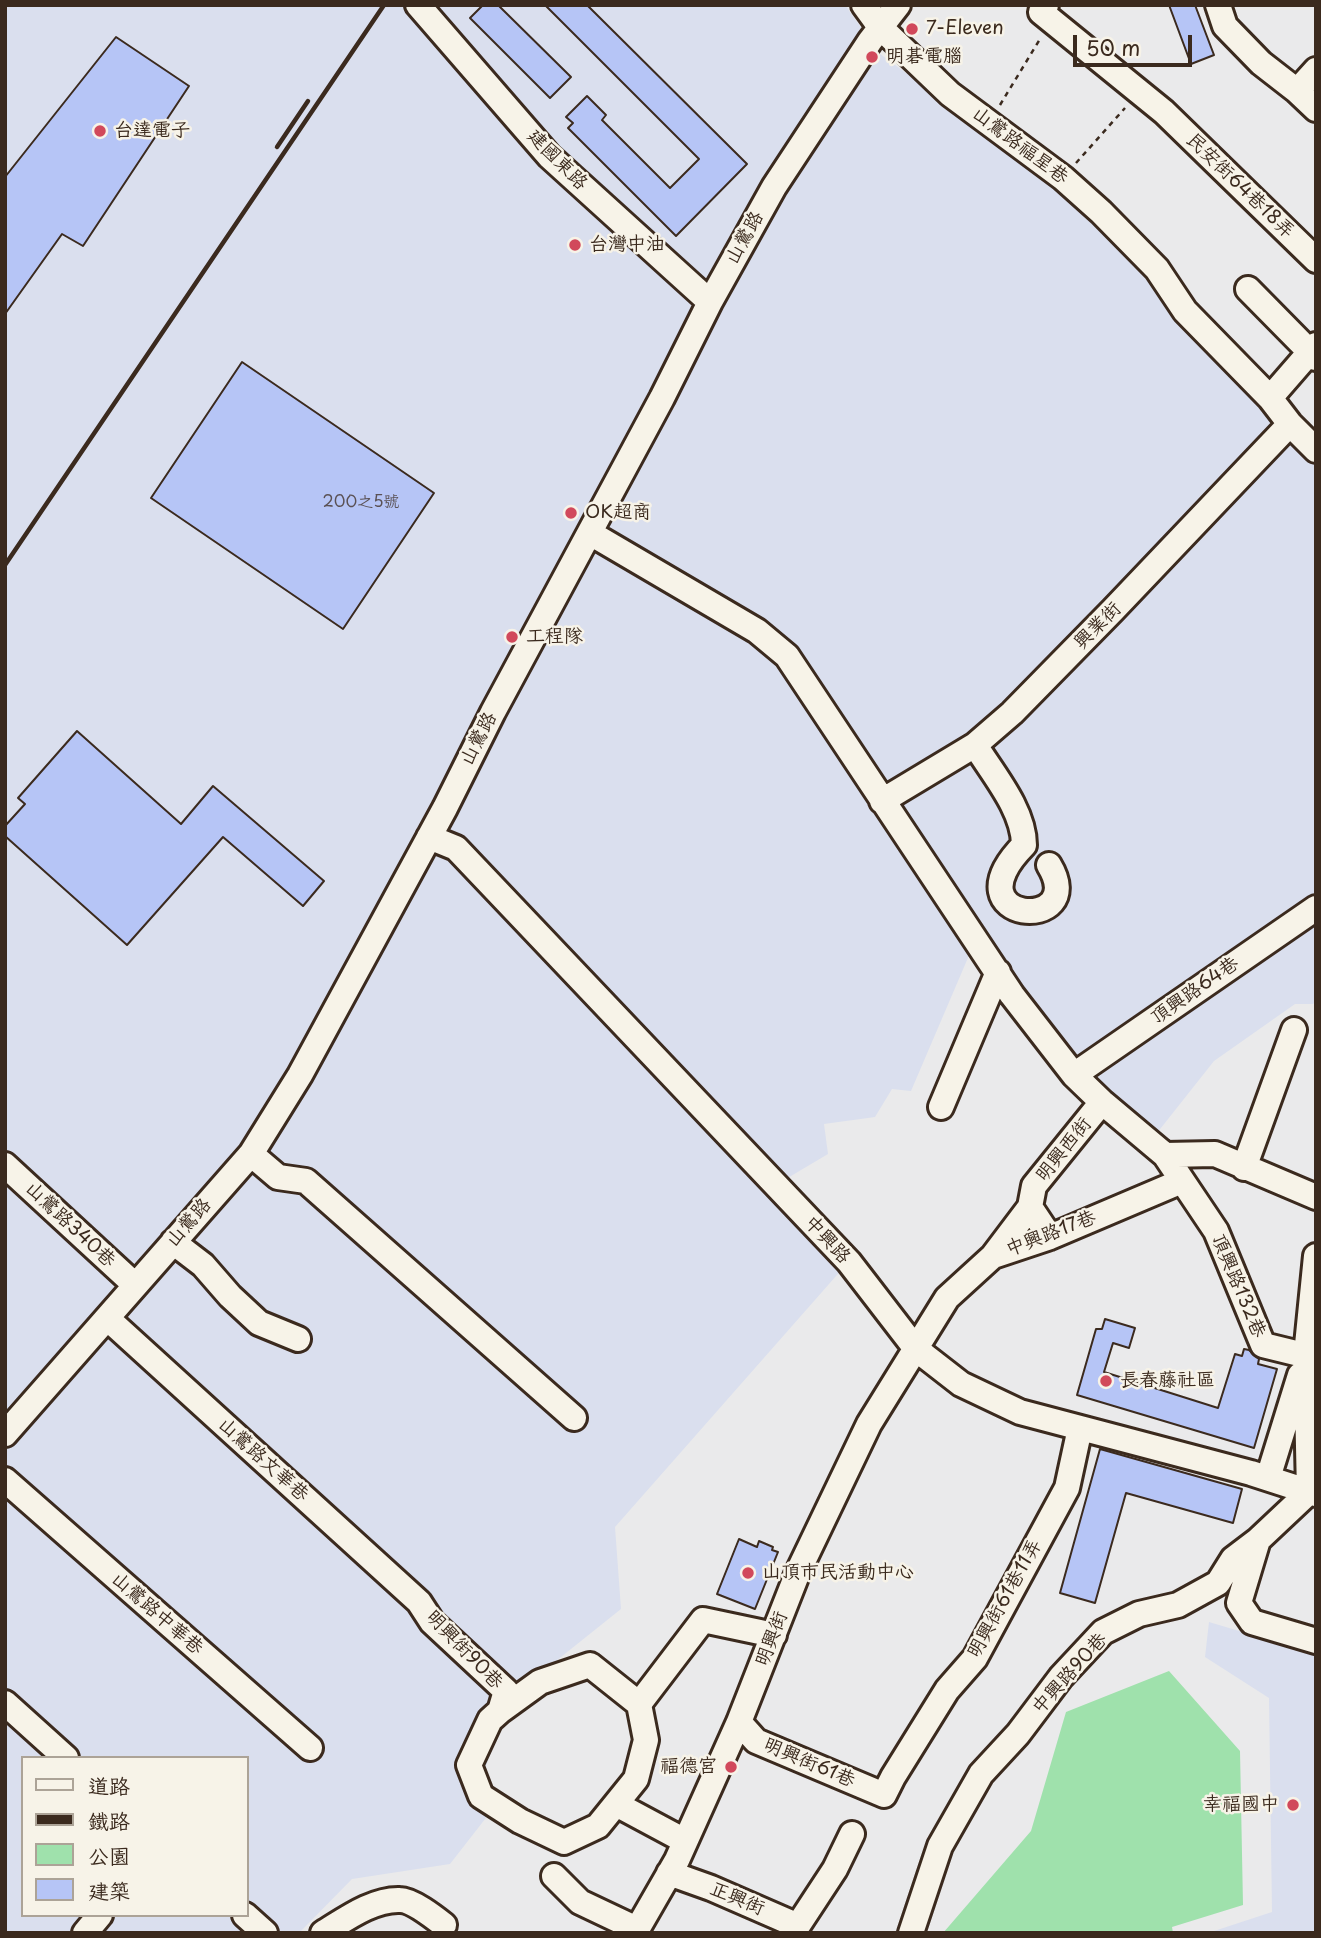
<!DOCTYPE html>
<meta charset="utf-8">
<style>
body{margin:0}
#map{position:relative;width:1321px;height:1938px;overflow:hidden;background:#eaeaeb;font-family:"Playpen Sans","LXGW WenKai TC",sans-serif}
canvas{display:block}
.frame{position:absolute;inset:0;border:7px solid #3b2a1e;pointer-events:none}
.legend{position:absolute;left:21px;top:1756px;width:228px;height:161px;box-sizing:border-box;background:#f7f3e8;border:2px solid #aca397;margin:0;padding:9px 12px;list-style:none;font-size:21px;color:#3b2a1e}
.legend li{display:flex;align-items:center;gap:14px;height:35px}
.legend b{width:35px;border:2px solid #aca397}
.scale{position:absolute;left:1073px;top:35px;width:119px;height:32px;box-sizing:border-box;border:4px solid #3b2a1e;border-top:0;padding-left:9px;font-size:21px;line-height:24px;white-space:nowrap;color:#3b2a1e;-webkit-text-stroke:5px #f7f3e8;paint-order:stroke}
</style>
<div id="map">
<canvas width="1321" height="1938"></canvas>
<div class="frame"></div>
<ul class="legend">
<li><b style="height:9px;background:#f7f3e8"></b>道路</li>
<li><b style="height:9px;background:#3b2a1e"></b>鐵路</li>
<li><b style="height:19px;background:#9fe1ac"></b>公園</li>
<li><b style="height:19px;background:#b6c5f6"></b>建築</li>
</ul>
<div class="scale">50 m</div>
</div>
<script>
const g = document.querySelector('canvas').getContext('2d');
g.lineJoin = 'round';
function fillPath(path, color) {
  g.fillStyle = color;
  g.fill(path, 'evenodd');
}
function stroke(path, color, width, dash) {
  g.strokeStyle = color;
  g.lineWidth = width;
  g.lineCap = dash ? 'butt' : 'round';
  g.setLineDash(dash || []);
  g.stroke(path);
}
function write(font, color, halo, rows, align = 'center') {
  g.font = font + ' "Playpen Sans","LXGW WenKai TC",sans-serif';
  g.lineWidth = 5;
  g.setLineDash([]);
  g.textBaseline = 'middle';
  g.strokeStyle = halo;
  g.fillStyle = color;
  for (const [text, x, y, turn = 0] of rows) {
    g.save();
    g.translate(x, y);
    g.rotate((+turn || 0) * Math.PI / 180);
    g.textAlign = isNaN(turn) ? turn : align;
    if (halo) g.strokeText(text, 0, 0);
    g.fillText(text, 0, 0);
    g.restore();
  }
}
const built = new Path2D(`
 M5,5h840l35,49 175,128 261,271v548l-3,3h-18l-81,57 -61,77 -67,-59 -107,-147 -68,159 -19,-2 -17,28 -51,7 4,30 -64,38 80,75 -229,260 6,82 -110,88 -31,86 16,22 -46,59 -98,15 -53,54h-294zM23,1758h224v157h-224z
 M1209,1622l107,32v279h-108l64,-21 -3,-214 -64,-41z`);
const green = new Path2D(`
 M1169,1671l71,80 3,154 -71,22 1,6h-230l88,-102 35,-119z`);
const building = new Path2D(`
 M483,5h15l73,72 -21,21 -80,-80z
 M545,5h42l160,159 -71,72 -108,-108 5,-5 -7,-6 21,-21 19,19 -4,5 68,68 29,-29z
 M1169,5h26l19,50 -23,9z
 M116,37l73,49 -106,160 -21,-12 -57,80v-137z
 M242,362l192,131 -91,136 -192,-131z
 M77,731l104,93 32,-38 111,95 -21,25 -80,-69 -96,108 -122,-109v-10l20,-22 -7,-6z
 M1105,1319l30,9 -6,20 -16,-5 -9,29 114,36 17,-54 7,2 2,-7 5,1 10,9 -1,5 19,5 -23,79 -177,-53 19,-66h6z
 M1100,1449l142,40 -9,34 -107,-30 -31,110 -35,-10z
 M739,1539l18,8 2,-6 14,6 -1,3 6,2 -23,57 -38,-15z`);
const path = new Path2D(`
 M1000,105l40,-66
 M1076,163l49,-55`);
const minor = new Path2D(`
 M418,5l131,151 161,146
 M864,5l16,22 70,67 113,84 38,34 56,57 28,42 85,87 20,26 26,26
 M1046,5l-5,7 123,100 152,148
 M1218,5l7,21 36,37 36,28 19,18
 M1297,91l19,-21
 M1248,289l68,69
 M1270,398l46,-53
 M590,533l167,98 30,25 225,339 62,80 28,27 63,53 51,76 47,114 53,13
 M975,745c18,29 49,65 49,100 -78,79 67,89 25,20
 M882,801l93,-56 37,-32 101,-103 177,-186
 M429,837l27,11 393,414 67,87 45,35 59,28 231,61 65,21
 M1074,1075l242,-167
 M941,1107l57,-135
 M251,1154l27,23 28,4 268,237
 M1165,1155l50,-1 101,43
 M5,1165l130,120
 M1244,1168l50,-138
 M1050,1237l-20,-30 4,-21 68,-84
 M173,1242l30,23 27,31 29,27 39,16
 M993,1256l37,-49
 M107,1318l312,284 13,20 74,69 -6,20 -10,9 -21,45 12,31 39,25 44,21 34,-16 38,-47 10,-39 -7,-36
 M5,1434l246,-280 49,-79 145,-267 48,-96 169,-314 48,-96 64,-115 96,-146 28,-36
 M1268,1478l32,-103
 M5,1480l305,268
 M1309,1492l-3,-137 10,-99
 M1258,1540l-19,63 13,19 64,19
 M5,1703l61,55
 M639,1704l64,-84 71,15
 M500,1711l40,-29 50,-17 49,39
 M739,1722l17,19 128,54 9,-18 54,-87 28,-32 92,-170 13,-60
 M616,1804l69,37
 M669,1873l42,15 85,37
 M554,1876l26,26 57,27
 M245,1915l20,18
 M85,1933l15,-18
 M323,1933c23,-14 50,-34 77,-33 12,0 35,18 44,25
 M635,1933l42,-73 62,-138 59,-150 71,-148 78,-126 46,-42 57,-19 132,-56
 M793,1933l42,-64 17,-35
 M911,1933l29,-87 41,-72 37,-40 43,-57 42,-45 36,-18 39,-9 40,-22 15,-24 25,-19 51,-48`);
const rail = new Path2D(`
 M277,147l31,-46
 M5,565l379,-560`);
const markers = [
 [912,29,7,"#d1495b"],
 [872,57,7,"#d1495b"],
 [100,131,7,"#d1495b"],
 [575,245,7,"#d1495b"],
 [571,513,7,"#d1495b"],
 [512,637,7,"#d1495b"],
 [1106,1381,7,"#d1495b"],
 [748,1573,7,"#d1495b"],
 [731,1767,7,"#d1495b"],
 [1293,1805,7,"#d1495b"]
];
const numberNames = [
 ["200之5號",361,503]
];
const poiNames = [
 ["7-Eleven",926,29],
 ["明碁電腦",886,57],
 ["台達電子",114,131],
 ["台灣中油",589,245],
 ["OK超商",585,513],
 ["工程隊",526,637],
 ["長春藤社區",1120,1381],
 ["山頂市民活動中心",762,1573],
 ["福德宮",717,1767,"right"],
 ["幸福國中",1279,1805,"right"]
];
const streetNames = [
 ["山鶯路福星巷",1020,146,37],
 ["建國東路",557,160,45],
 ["民安街64巷18弄",1240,186,44],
 ["山鶯路",745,238,-61],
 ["興業街",1098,626,-45],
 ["山鶯路",479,739,-63],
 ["頂興路64巷",1195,991,-35],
 ["明興西街",1064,1150,-51],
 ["山鶯路",189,1223,-49],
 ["山鶯路340巷",70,1225,43],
 ["中興路17巷",1051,1234,-21],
 ["中興路",827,1240,47],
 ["頂興路132巷",1238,1286,67],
 ["山鶯路文華巷",263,1460,42],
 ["明興街61巷11弄",1005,1599,-61],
 ["山鶯路中華巷",157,1614,41],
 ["明興街",772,1639,-69],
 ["明興街90巷",464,1650,46],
 ["中興路90巷",1070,1674,-48],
 ["明興街61巷",809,1763,23],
 ["正興街",737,1899,23]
];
fillPath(built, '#dadfee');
fillPath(green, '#9fe1ac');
fillPath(building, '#b6c5f6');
stroke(building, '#3b2a1e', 2);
stroke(minor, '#3b2a1e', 30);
stroke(path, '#3b2a1e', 2.5, [5, 5]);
stroke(minor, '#f7f3e8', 24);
stroke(rail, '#3b2a1e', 4.5);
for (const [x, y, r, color] of markers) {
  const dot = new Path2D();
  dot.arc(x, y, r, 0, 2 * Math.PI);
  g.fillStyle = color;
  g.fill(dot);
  stroke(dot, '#f7f3e8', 2.5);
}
write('16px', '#5a5154', null, numberNames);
write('19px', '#3b2a1e', '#f7f3e8', poiNames, 'left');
write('19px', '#3b2a1e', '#f7f3e8', streetNames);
</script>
